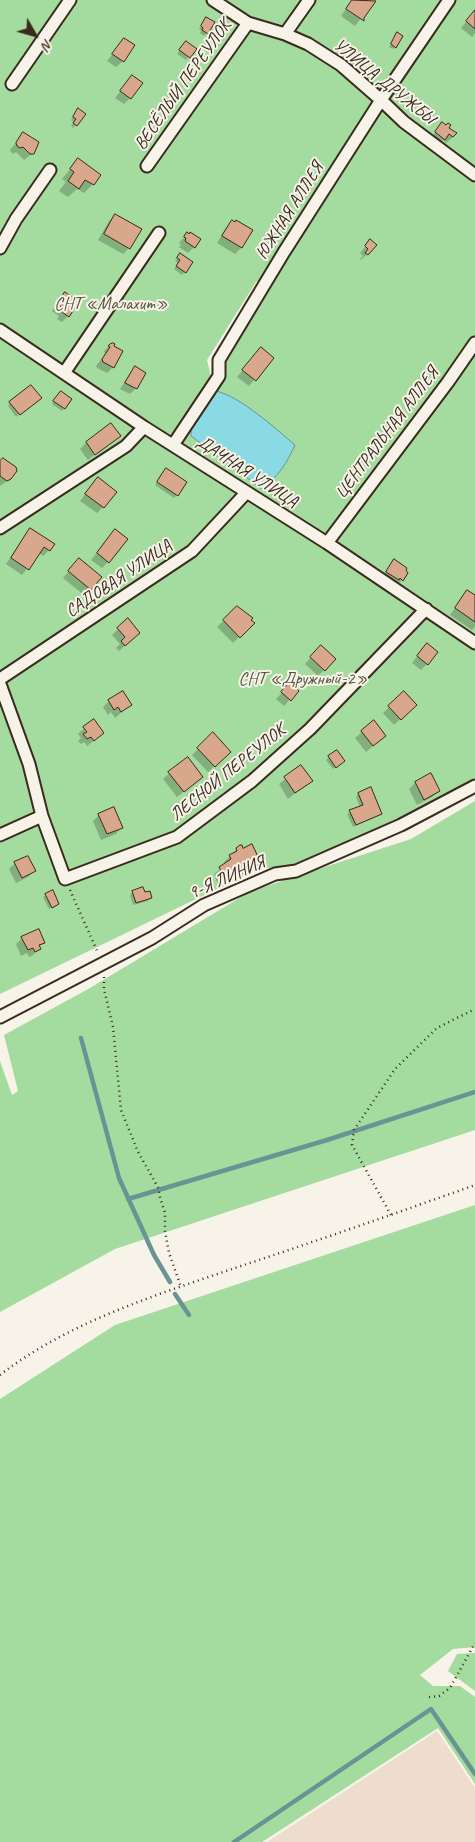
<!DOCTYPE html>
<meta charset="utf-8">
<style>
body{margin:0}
#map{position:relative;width:475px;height:1842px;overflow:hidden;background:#f7f3e8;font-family:Caveat,sans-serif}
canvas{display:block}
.north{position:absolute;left:10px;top:10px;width:50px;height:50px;-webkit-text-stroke:4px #f7f3e8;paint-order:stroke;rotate:128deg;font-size:14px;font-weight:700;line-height:20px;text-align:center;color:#3b2a1e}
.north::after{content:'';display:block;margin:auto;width:18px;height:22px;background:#3b2a1e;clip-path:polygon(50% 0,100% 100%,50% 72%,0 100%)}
</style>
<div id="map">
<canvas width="475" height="1842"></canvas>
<div class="north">N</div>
</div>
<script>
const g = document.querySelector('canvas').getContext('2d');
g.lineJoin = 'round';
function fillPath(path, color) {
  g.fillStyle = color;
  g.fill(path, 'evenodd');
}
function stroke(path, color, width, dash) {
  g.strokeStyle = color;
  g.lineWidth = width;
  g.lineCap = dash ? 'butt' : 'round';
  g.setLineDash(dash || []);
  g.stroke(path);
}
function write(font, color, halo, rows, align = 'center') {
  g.font = font + ' Caveat,sans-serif';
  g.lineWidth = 4;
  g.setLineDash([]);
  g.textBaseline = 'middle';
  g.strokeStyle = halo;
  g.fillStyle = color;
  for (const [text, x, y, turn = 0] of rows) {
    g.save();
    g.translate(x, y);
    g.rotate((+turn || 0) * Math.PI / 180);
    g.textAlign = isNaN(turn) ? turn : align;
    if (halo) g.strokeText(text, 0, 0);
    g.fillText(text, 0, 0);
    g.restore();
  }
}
const built = new Path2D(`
 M437,1731l38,57v54h-208z`);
const green = new Path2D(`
 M0,0h475v778l-19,12 -11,16 -147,62h-38l-260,126v-315l188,-130 -188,122zM269,276l-50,84v16l-48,64 40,-63 -4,-17 49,-78z
 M475,801v329l-360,119 -115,63v-251l12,34 6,-4 -14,-56 86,-47 161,-97 160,-52z
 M475,1205v442l-22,2 -33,26 13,11h27l15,11v87l-37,-56 -176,114h-262v-443l115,-74z
 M475,1653v38l-27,-20 9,-17z`);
const water = new Path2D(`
 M216,391c24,5 60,38 79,54 -8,18 -17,32 -33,44l-71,-53v-7z`);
const shadow = new Path2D(`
 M352,0l22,1 -19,25 -14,-10z
 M475,11v22l-3,4 -11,-9z
 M204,21l3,12 -3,3 -4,-3 1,-2 -2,-2z
 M397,34l-2,13 -2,2 -4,-2z
 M124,39l-1,22 -7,6 -9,-6z
 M183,45l12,4 -9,11 -9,-6z
 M132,76l-2,22 -6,6 -9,-6z
 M78,109l7,5 -12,14 -2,-2 3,-4 -3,-2z
 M442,124l6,4 5,9 -7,6 -3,-3 -5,5 -8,-6z
 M23,134l10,19 -9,7 -8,-8 -3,2 -2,-2 -1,-2z
 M78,160l15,24 -9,9 -7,-4 -9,8 -9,-6 7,-9 -4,-3z
 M115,215l14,33 -6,6 -25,-14 11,-19z
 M232,222l19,9 -10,17 -6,6 -18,-11 9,-15z
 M187,234l7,13 -6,6 -9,-6 2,-2 -2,-2z
 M370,241l-3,13 -6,6 -1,-1 3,-3 -3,-3z
 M177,258l14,5 -9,12 -8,-6 4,-6 -3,-2z
 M65,294l3,22 -6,6 -5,-3 2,-3 -7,-5z
 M110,345l3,22 -6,6 -10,-5 -1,-2 9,-12 -1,-3z
 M261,349l11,9 -23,28 -12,-9z
 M136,368l9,5 -9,15 -6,6 -10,-5 10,-15z
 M58,395l6,13 -2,3 -10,-7z
 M37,401l-21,16 -8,-11 2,-3z
 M119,436l-31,24 -8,-11 6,-6z
 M0,462l10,17 -10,7z
 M166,469l11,26 -3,3 -19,-13z
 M92,485l11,22 -6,6 -17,-12z
 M31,530l18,20 -6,6 -4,-3 -17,22 -16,-11 19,-28z
 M109,537l-1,25 -6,6 -11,-8z
 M394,561l8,19 -6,6 -15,-8z
 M73,566l17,23 -6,6 -21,-17z
 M467,591l8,6v30l-3,3 -22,-15z
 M238,607l15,16 -20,20 -16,-16z
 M118,629l14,10 -13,12 -3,-3 4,-4 -8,-9z
 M321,646l14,13 -17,17 -13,-12z
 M421,651l6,13 -6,6 -9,-7z
 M290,684l7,7 -13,15 -8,-7z
 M404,693l11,12 -21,20 -11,-12z
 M109,701l21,4 -15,13 -4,-6 -3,3 -5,-8z
 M374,722l11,14 -19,16 -11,-14z
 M84,728l12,11 -9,7 -3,-4 -3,2 -3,-3 3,-3 -3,-4z
 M213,734l17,18 -22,20 -16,-17z
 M329,757l12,6 -8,6 -7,-9z
 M187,758l8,25 -18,14 -14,-18z
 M301,767l10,14 -23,18 -9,-15z
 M415,783l24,8 -7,6 -15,8 -8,-16z
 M358,794l23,20 -3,2 -25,11 -6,-13 13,-7 -4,-10z
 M99,815l23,12 -6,7 -15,6 -8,-19z
 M237,849l22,14 -6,6 -21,10 -2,-3 -12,8 -4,-10 11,-9 -1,-3z
 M15,863l19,8 -6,6 -12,6 -7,-14z
 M133,892l11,2 6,4 -2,3 -15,4 -3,-10z
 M46,895l12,9 -9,5 -6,-12z
 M22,938l21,4 -10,13 -4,2 -2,-4 -6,3 -5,-12z`);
const stream = new Path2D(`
 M81,1038l38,140 35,77 16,27
 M128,1199l199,-59 148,-48
 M175,1294l14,21
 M234,1842l197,-133 44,65`);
const building = new Path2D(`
 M352,0l24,1 -12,17v3l-18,-12z
 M475,10v19l-9,-8z
 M206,17l9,5 -7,12 -6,-4 1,-2 -2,-2z
 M397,32l6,4 -7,12 -5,-4z
 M124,38l11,7 -11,17 -12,-8z
 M186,41l11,8 -7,9 -11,-8z
 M132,75l11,8 -12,16 -11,-8z
 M78,108l8,6 -9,12 -4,-3 3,-4 -3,-2z
 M442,122l4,3 2,-2 3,2 -2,3 8,5 -4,4 -4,-3 -4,6 -10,-8z
 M23,132l16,10 -5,12h-4l-7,-7 -3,1 -3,-2 -1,-3z
 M78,158l23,17 -7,10 -9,-5 -6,9 -11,-8 6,-9 -4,-3z
 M115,214l27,15 -12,20 -26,-15z
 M232,220l3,2 1,-2 17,10 -11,18 -20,-12z
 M187,232l2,2 1,-2 11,7 -6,9 -10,-7 1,-3 -2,-1z
 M370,239l7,6 -9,10 -3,-2 3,-4 -3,-3z
 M180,253l13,9 -7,11 -10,-7 4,-6 -3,-2z
 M65,292l14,10 -10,15 -7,-5 2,-3 -7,-5z
 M113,343l2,1 -1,2 9,5 -9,17 -11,-6 -1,-3 8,-12 -2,-1 2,-2z
 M261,347l13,11 -18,23 -14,-11z
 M135,366l11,7 -9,16 -12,-6z
 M31,385l11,13 -22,17 -11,-13z
 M61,391l11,8 -7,10 -12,-8z
 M111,423l10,13 -26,19 -9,-13z
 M3,458l13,9 1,4 -6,8 -4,2 -7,-5v-15z
 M166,468l21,14 -9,14 -21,-14z
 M98,477l19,15 -13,16 -19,-14z
 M30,528l25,16 -5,7 -6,-4 -15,23 -18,-12z
 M115,529l13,10 -19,24 -12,-10z
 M79,558l23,19 -11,13 -23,-19z
 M394,559l13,9 -1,2 2,3 -5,8 -3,-3 -1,2 -13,-8z
 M467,590l8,5v27l-20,-14z
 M237,606l16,12 -2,2 4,3 -15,15 -17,-18z
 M128,618l12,15 -15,13 -4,-5 4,-4 -8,-9z
 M427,643l11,9 -10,13 -11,-9z
 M321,645l15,14 -11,12 -15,-14z
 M290,682l9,9 -8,10 -10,-9z
 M123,691l9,14 -11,7 -3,-5 -4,3 -6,-10z
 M404,691l13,14 -16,15 -13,-14z
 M94,719l10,14 -10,8 -3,-4 -4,2 -4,-5 4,-2 -4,-5z
 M374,720l12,16 -13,10 -12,-15z
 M213,732l18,20 -16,15 -18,-19z
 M337,750l8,11 -9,7 -8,-12z
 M188,757l15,20 -19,15 -16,-20z
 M301,765l12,16 -18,12 -11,-16z
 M431,773l9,18 -16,9 -9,-18z
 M371,787l11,27 -26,11 -7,-15 14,-5 -5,-12z
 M114,807l9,21 -16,6 -9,-20z
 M252,844l9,19 -23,11 -1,-3 -12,8 -6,-12 12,-8 -2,-4 8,-4 -1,-3 4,-3h2l1,3z
 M28,856l8,15 -14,7 -8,-16z
 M143,887l2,5 5,-1 2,7 -16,5 -4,-12z
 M53,890l6,14 -7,4 -7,-14z
 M39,929l6,14 -6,2 2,4 -6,3 -2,-4 -5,2 -7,-13z`);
const path = new Path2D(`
 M70,890l28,63
 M104,977v12l9,38 8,83 17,42 21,37v5l6,19v18l4,22 12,34
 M391,1215l-39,-70 2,-15 41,-61 42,-41 38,-19
 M0,1375c70,-54 159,-81 241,-109 78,-26 156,-53 234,-81
 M429,1697l10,-1 11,-8 25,-45`);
const minor = new Path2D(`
 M213,0l35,23 37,11 23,10 33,21 40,35 23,22 71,53
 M285,34l24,-34
 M12,84l58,-84
 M147,166l101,-143
 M0,248l16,-29 34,-49
 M0,330l144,97 183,116 148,100
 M64,373l95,-140
 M173,445l46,-69v-16l65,-108 97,-152 68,-100
 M0,528l126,-82 18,-19
 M327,543l121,-161 27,-39
 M0,679l192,-128 54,-58
 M0,684l29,80 13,52 23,63 112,-42 75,-56 58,-52 116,-120
 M0,835l42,-19
 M0,1017l152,-79 52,-33 71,-31 21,-3 105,-46 74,-39`);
const streetNames = [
 ["УЛИЦА ДРУЖБЫ",384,82,39],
 ["ВЕСЁЛЫЙ ПЕРЕУЛОК",183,85,-55],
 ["ЮЖНАЯ АЛЛЕЯ",290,211,-58],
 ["ЦЕНТРАЛЬНАЯ АЛЛЕЯ",387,433,-53],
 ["ДАЧНАЯ УЛИЦА",247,472,33],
 ["САДОВАЯ УЛИЦА",119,579,-34],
 ["ЛЕСНОЙ ПЕРЕУЛОК",228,773,-39],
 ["9-Я ЛИНИЯ",227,878,-24]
];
const parkNames = [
 ["СНТ «Малахит»",111,304],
 ["СНТ «Дружный-2»",303,679]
];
fillPath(built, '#eedccc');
fillPath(green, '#a4db9f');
fillPath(water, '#89dae2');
stroke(water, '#6a9494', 1);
fillPath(shadow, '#0003');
stroke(stream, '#6a9494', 4.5);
fillPath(building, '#d9a78c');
stroke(building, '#3b2a1e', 1);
stroke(minor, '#3b2a1e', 15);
stroke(path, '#3b2a1e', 2.5, [1, 4]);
stroke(minor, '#f7f3e8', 11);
write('18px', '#3b2a1e', '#f7f3e8', streetNames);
write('18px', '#55563e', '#f7f3e8', parkNames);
</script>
